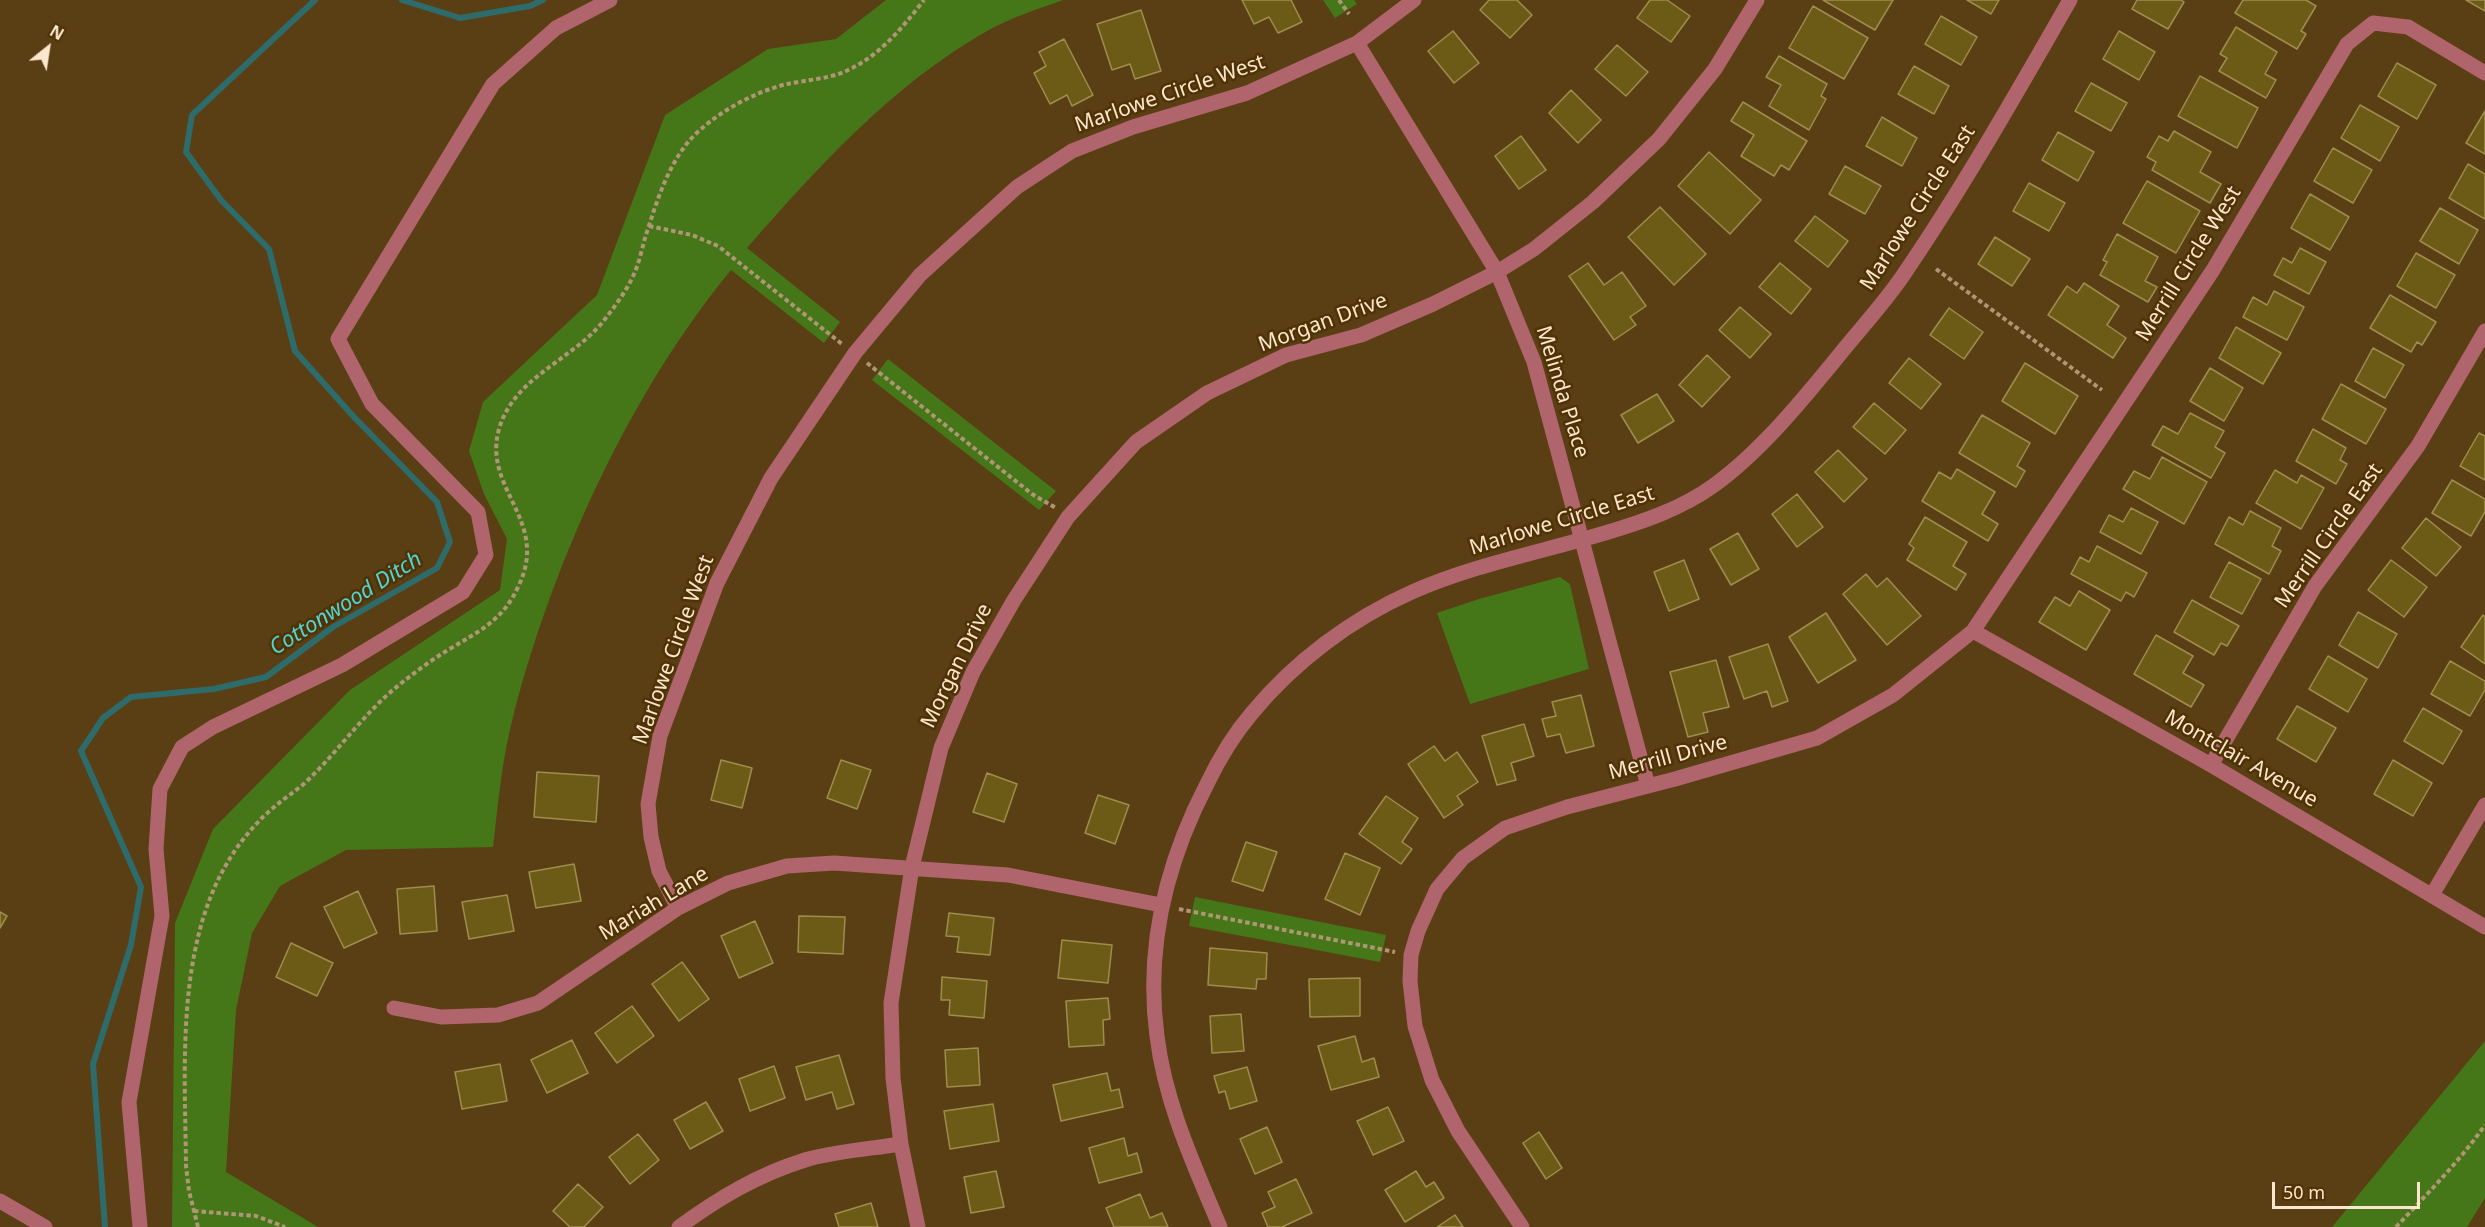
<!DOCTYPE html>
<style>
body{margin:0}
#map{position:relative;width:2485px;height:1227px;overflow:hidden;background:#5a3e14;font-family:"Noto Sans",sans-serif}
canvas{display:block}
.north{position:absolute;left:18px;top:18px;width:60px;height:60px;-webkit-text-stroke:4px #4f3306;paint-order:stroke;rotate:30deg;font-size:16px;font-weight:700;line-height:24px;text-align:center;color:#fde7cc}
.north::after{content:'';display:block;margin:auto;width:21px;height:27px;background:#fde7cc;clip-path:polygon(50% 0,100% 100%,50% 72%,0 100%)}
.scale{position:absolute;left:2272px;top:1182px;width:148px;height:27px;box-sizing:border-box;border:3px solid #fde7cc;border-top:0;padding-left:8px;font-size:18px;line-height:21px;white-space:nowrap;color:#fde7cc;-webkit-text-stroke:4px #4f3306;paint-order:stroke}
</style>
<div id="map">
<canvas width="2485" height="1227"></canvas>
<div class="north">N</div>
<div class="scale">50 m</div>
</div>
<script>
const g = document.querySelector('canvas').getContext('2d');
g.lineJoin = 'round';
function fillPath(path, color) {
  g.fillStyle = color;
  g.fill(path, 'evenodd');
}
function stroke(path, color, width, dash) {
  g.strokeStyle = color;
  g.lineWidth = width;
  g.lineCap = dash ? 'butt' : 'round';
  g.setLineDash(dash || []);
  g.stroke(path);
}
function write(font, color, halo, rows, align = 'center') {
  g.font = font + ' "Noto Sans",sans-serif';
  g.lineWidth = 5;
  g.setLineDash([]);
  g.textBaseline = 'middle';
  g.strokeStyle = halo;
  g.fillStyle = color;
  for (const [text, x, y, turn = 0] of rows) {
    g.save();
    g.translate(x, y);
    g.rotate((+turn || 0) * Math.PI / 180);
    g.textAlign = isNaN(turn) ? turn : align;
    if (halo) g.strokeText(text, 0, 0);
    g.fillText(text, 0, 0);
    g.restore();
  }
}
const green = new Path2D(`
 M886,0h177c-25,9 -53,18 -76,31 -95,54 -169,136 -240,217l93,74 -16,21 -93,-73c-102,124 -178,292 -218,447 -11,42 -15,87 -20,130l-147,3 -66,36 -28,47 -16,77 -10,162 92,55h-146l3,-304 38,-94 137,-139 150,-100 7,-51 -23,-45 -15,-43 14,-49 114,-107 68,-180 103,-66 68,-10z
 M1323,0h31l3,4 -22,14z
 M888,359l168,132 -17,19 -167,-130z
 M1560,577l10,7 19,85 -119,35 -33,-91 42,-14z
 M1195,897l191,38 -6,27 -191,-36z
 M2485,1041v157l-18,29h-135z`);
const stream = new Path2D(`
 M402,0l58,18 70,-12 13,-6
 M105,1227l-12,-163 38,-119 10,-58 -60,-136 22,-33 28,-21 83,-8 52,-12 67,-50 104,-59 13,-26 -13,-40 -84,-86 -58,-65 -26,-102 -48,-49 -35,-48 6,-37 123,-115`);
const building = new Path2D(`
 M1242,0h49l11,22 -24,11 -9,-16 -15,7z
 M1489,0h28l15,15 -22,23 -30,-28z
 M1650,0h17l23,16 -19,26 -34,-24z
 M1823,0h70l-18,30z
 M1967,0h32l-8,14z
 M2137,0h44l3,2 -16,27 -36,-20z
 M2243,0h63l10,6 -15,25 5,3 -9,15 -62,-36z
 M2466,0h19v11z
 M1813,6l55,32 -24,41 -55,-31z
 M1141,10l20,61 -26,8 -5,-15 -18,6 -15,-46z
 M1941,16l36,21 -16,28 -36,-21z
 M2236,27l41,25 -12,22 11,6 -10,18 -47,-27 8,-13 -7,-4z
 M1453,31l26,32 -25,20 -26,-32z
 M2119,31l36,21 -16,28 -36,-21z
 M1064,39l29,56 -21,11 -5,-11 -17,9 -16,-31 12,-7 -7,-14z
 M1617,45l31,27 -22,24 -31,-27z
 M1779,56l48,28 -6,12 5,3 -17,31 -40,-24 12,-21 -15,-8z
 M2397,63l39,22 -19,34 -39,-23z
 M1914,66l35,20 -15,28 -36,-20z
 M2200,76l58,32 -21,40 -59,-32z
 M2091,83l36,20 -16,28 -36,-20z
 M1571,90l30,30 -23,23 -29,-30z
 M1743,102l64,39 -18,29 -8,-5 -7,11 -33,-20 13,-21 -23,-14z
 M2360,105l39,22 -19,34 -39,-23z
 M2485,111v43l-19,-11z
 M1882,117l35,21 -15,28 -36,-20z
 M2174,131l37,21 -11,20 21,12 -11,19 -58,-33 4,-8 -9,-5 12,-21 9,5z
 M2058,132l36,20 -16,29 -36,-21z
 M1521,136l25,34 -27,19 -24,-33z
 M2333,148l39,22 -19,33 -39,-22z
 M1709,152l52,48 -31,34 -52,-48z
 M2468,164l17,10v45l-36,-21z
 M1845,166l36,20 -16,28 -36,-20z
 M2147,181l53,30 -24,42 -53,-30z
 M2029,183l36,20 -16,28 -36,-20z
 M2310,194l39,23 -19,33 -39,-22z
 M1660,207l46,47 -32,31 -46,-48z
 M2440,208l38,22 -19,34 -39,-23z
 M1815,216l33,25 -20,26 -33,-26z
 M2117,234l41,23 -13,24 12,6 -9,15 -48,-27 7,-13 -4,-2z
 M1995,237l35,22 -18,27 -34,-22z
 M2300,248l26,14 -17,32 -35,-19 9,-17 9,5z
 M2416,253l39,22 -19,33 -39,-22z
 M1588,263l16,22 18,-13 24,34 -16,11 6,8 -22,15 -45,-64z
 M1780,263l31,26 -20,25 -32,-27z
 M2084,283l35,23 -12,19 19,13 -13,20 -65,-43 19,-29 10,7z
 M2274,291l30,16 -17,33 -44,-23 10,-20 14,8z
 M2390,295l46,27 -14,23 -5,-3 -6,10 -41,-24z
 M1740,307l31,27 -21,24 -31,-28z
 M1949,308l34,24 -19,27 -34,-24z
 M2236,327l45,26 -18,31 -44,-26z
 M2373,348l31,17 -19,33 -30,-17z
 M1707,355l23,22 -28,30 -23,-22z
 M1909,358l32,26 -20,25 -32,-26z
 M2025,363l53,33 -23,38 -53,-33z
 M2210,368l33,20 -19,33 -34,-20z
 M2341,384l45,25 -20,35 -44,-25z
 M1657,394l17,27 -36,22 -17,-28z
 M1874,403l32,27 -21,24 -32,-27z
 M2190,413l34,18 -9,16 10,6 -14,25 -59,-33 11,-19 15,8z
 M1982,415l48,28 -13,23 8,5 -9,16 -57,-34z
 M2313,429l33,19 -6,12 7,4 -11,20 -40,-23z
 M2479,433l6,3v44l-25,-14z
 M1838,450l29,29 -23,23 -29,-30z
 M2162,457l45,25 -23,42 -61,-35 11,-18 16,8z
 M1957,469l38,23 -13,22 16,10 -10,17 -66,-40 17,-29 12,7z
 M2275,470l22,13 4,-8 23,13 -23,41 -45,-26z
 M2452,480l33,19v13l-14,24 -39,-23z
 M1797,494l26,33 -26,20 -25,-33z
 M2131,508l27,14 -17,32 -41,-22 9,-17 14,7z
 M2250,511l31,17 -9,18 9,5 -12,23 -54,-30 14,-27 14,8z
 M1925,517l42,25 -14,24 13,8 -10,16 -49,-30 7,-12 -5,-4z
 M2426,518l35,29 -25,29 -34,-28z
 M1738,533l21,36 -28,16 -21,-36z
 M2097,546l50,27 -13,24 -8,-5 -5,9 -50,-27 9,-17 9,5z
 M1684,560l15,39 -30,12 -15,-39z
 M2391,560l36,27 -23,30 -36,-27z
 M2229,562l32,17 -19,35 -32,-17z
 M1866,574l11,13 10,-9 34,38 -34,29 -44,-51z
 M2079,591l31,19 -24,40 -47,-28 16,-25 15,9z
 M2192,600l47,26 -12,20 -6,-3 -7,12 -40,-23z
 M2358,612l39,22 -19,34 -39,-23z
 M1826,613l30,47 -38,23 -29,-46z
 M2483,615l2,2v47l-24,-17z
 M2156,635l37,21 -10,17 21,12 -13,22 -57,-33z
 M1768,644l20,57 -16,6 -5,-16 -23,8 -15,-42z
 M2328,656l39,23 -19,33 -39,-23z
 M1716,660l13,47 -26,6 5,19 -20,5 -18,-65z
 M2450,661l35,20v9l-15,26 -39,-22z
 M1581,695l13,51 -28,7 -6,-19 -13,3 -5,-18 14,-3 -4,-14z
 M2297,706l39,22 -20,34 -39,-23z
 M2423,708l39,23 -19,33 -39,-23z
 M1524,724l10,32 -23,7 5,17 -19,5 -15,-49z
 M1434,746l11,15 12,-9 21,30 -21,14 6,9 -19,13 -36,-54z
 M721,760l31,8 -10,40 -31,-8z
 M841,760l30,10 -14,39 -30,-11z
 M2393,760l39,23 -19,33 -39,-22z
 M537,772l62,4 -3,46 -62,-5z
 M987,773l30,11 -13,38 -31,-10z
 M1098,795l31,10 -14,39 -30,-11z
 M1386,796l32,22 -16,24 10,7 -11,15 -42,-30z
 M1246,842l31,10 -14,39 -31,-10z
 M1345,853l35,15 -20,47 -35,-16z
 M574,864l7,37 -45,7 -7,-36z
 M434,886l3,45 -37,3 -3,-45z
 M358,891l19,42 -33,15 -20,-41z
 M507,895l7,36 -45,8 -7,-37z
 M0,912l7,4 -7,12z
 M949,913l45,5 -4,37 -33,-3 2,-15 -13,-1z
 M799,916l46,1 -2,37 -45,-2z
 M755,921l18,42 -34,15 -18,-42z
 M1062,940l50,5 -4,38 -50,-5z
 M291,943l42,20 -16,33 -41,-19z
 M1210,948l57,5 -1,26h-9l-1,10 -48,-4z
 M682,962l27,37 -30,22 -27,-37z
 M942,977l45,4 -3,37 -35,-3 1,-15h-9z
 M1360,978v38l-50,1 -1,-38z
 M1108,998l2,21 -7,1 1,25 -35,2 -3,-46z
 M632,1006l22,30 -37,27 -22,-30z
 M1241,1014l3,37 -32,2 -2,-37z
 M1355,1036l7,26 12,-4 5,19 -48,13 -13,-44z
 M572,1040l16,33 -41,20 -16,-33z
 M978,1048l2,37 -33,2 -2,-37z
 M839,1055l15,49 -17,5 -5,-17 -26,8 -10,-33z
 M500,1064l7,37 -45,8 -7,-37z
 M774,1066l11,32 -35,13 -11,-32z
 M1247,1067l10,34 -27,8 -5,-18 -6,2 -5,-17z
 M1107,1073l4,18 8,-2 4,18 -62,14 -8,-36z
 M706,1102l17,29 -33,18 -16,-29z
 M993,1104l6,37 -49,8 -6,-38z
 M1388,1107l16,34 -31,14 -16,-34z
 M1267,1127l15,35 -27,12 -15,-35z
 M1539,1132l23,36 -16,11 -23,-36z
 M638,1134l21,26 -29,24 -21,-27z
 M1124,1138l4,18 9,-3 5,19 -43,11 -10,-35z
 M996,1171l8,36 -33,6 -7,-36z
 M1416,1171l10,16 8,-5 10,16 -39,24 -20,-32z
 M1296,1179l16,34 -30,14h-14l-6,-14 13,-6 -7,-15z
 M578,1184l25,23 -19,20h-14l-17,-16z
 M1140,1194l10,24 12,-5 6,14h-54l-8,-19z
 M871,1203l7,24h-39l-4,-13z
 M1455,1215l8,12h-26z`);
const path = new Path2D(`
 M1339,0l10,14
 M649,226l43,9 26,11 124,98
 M1936,269l166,121
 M867,363l165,131 24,14
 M1179,909l216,43
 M194,1211l62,5 29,11
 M198,1227l-9,-36 -3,-25c-1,-105 -12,-237 56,-325 9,-12 19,-23 31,-33 11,-10 25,-18 36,-29 33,-32 58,-70 95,-98 14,-11 29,-22 44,-31 31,-19 55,-29 71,-65 30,-64 -34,-94 -21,-152 13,-56 75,-72 107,-114 11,-14 22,-29 29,-45 5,-11 8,-25 11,-36 11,-34 21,-69 44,-97 23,-26 64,-49 98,-57 18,-4 42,-5 59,-13 35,-16 55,-42 78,-71
 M2396,1227c31,-33 63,-65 89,-102`);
const minor = new Path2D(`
 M1357,43l140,229 37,90 114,424
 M1973,631l238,134 274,162
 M2211,765l104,-179 103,-140 67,-115
 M2432,895l53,-90
 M678,908l-19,-37 -8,-34 -3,-33 12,-68 57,-153 54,-105 84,-125 65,-78 97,-88 55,-36 61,-24 114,-34 110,-50 57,-43
 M394,1008l47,9 57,-2 40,-12 140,-95 50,-25 59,-17 47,-3 174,12 153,30
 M0,1201l45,26
 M140,1227l-11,-125 33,-186 -6,-67 4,-60 22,-42 31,-20 129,-62 121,-73 23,-37 -8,-43 -106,-108 -34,-65 155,-255 63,-56 54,-28
 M679,1227c40,-29 78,-52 126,-67 30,-9 65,-11 96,-16
 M918,1227l-17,-83 -8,-66 -2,-75 21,-136 29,-119 32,-76 41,-72 54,-83 68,-75 71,-49 79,-38 75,-20 72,-31 64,-32 37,-23 59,-47 66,-63 56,-70 42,-69
 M1220,1227c-26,-62 -55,-124 -63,-191 -12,-90 9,-173 50,-252 12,-25 27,-50 45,-71 42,-51 99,-94 160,-121 61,-27 129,-40 193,-59 37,-11 76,-24 108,-47 46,-33 87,-83 123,-127 22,-28 48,-55 68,-85 60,-88 113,-182 166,-274
 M1522,1227l-64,-96 -26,-51 -17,-54 -5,-45 1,-26 7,-24 19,-42 26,-31 42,-30 62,-21 108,-28 142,-41 76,-43 80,-64 240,-361 134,-226 26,-21 35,4 77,46`);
const streetNames = [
 ["Marlowe Circle West",1170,94,-19],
 ["Marlowe Circle East",1918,208,-57],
 ["Merrill Circle West",2189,264,-58],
 ["Morgan Drive",1323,323,-20],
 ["Melinda Place",1562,392,73],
 ["Marlowe Circle East",1562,521,-17],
 ["Merrill Circle East",2329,536,-55],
 ["Marlowe Circle West",674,650,-70],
 ["Morgan Drive",957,666,-64],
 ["Merrill Drive",1668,758,-15],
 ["Montclair Avenue",2241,759,30],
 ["Mariah Lane",654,904,-31]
];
const waterNames = [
 ["Cottonwood Ditch",346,604,-32]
];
fillPath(green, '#457718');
stroke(stream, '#2d6c6b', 6);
fillPath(building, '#6c5b17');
stroke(building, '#9f8d4d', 1.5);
stroke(path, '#af9674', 4, [4.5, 3]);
stroke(minor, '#b0646c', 15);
write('21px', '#fde7cc', '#4f3306', streetNames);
write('italic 22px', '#51d5d3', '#4f3306', waterNames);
</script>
